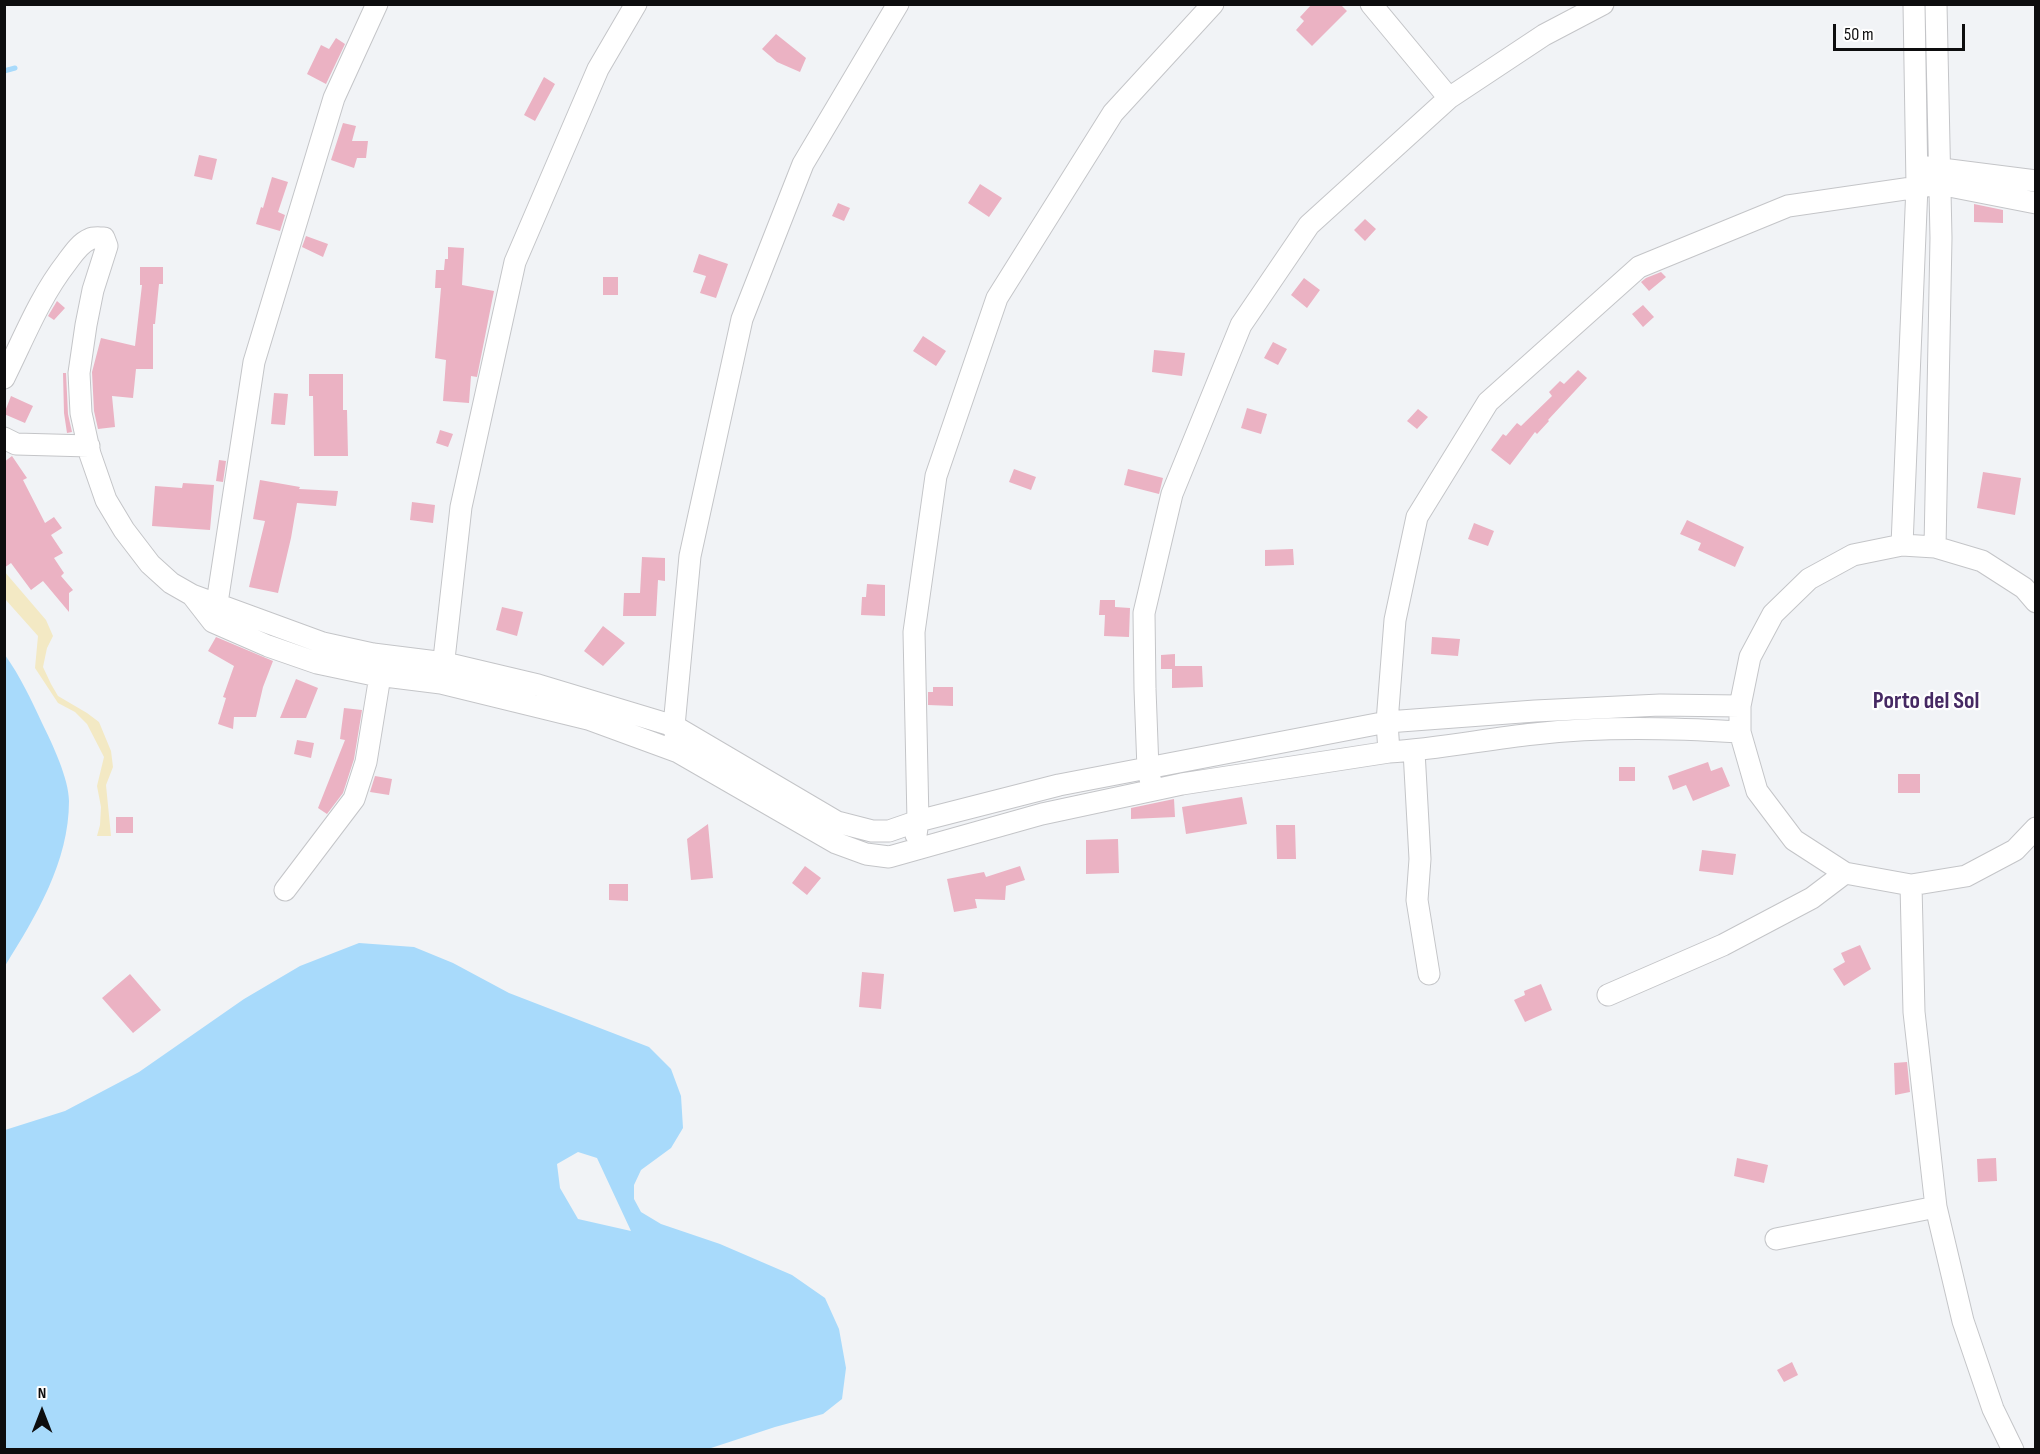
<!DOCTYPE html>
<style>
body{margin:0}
#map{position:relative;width:2040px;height:1454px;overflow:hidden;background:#f1f3f6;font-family:"Sofia Sans Condensed",sans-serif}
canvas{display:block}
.frame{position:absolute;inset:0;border:6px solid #0d0d0e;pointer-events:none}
.north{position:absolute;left:12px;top:1382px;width:60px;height:60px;-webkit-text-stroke:4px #fff;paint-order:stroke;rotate:0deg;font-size:16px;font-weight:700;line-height:24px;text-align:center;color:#0d0d0e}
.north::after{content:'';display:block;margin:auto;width:21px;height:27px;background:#0d0d0e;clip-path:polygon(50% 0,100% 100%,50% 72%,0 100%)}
.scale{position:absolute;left:1833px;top:24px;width:132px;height:27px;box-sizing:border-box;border:3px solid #0d0d0e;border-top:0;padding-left:8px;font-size:18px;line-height:21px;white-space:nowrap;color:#0d0d0e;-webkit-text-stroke:4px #fff;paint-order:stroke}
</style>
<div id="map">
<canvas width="2040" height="1454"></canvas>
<div class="frame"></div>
<div class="north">N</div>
<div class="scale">50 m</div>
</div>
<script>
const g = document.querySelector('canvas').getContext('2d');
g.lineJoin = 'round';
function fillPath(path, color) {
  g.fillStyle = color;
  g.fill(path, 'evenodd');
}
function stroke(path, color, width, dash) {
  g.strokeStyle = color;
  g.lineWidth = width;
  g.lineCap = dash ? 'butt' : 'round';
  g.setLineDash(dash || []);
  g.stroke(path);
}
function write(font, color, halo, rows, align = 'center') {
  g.font = font + ' "Sofia Sans Condensed",sans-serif';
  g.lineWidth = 4.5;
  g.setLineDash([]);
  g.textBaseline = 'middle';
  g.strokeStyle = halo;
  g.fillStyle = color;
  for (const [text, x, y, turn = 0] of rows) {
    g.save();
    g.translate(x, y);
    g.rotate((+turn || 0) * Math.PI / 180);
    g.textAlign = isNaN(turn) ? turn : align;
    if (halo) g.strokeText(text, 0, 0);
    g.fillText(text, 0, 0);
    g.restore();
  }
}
const sand = new Path2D(`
 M4,571l42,49 7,16 -6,12 -4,19 8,17 7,12 29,17 12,9 12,29 2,16 -7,18 5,51h-14l3,-11 1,-18 -4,-21 7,-29 -17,-33 -12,-12 -17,-9 -23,-35 3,-32 -33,-37z`);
const water = new Path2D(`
 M5,655c15,21 26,44 37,68 10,20 27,56 27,78 0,61 -33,115 -64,165z
 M359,943l55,4 39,16 56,30 140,54 22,22 10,27 2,32 -12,20 -30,22 -7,15v14l7,13 20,12 59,20 72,31 33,23 14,31 7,39 -4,31 -19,15 -48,13 -67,22h-703v-319l60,-19 74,-39 105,-73 56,-33zM578,1152l19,6 34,73 -53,-12 -18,-31 -3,-24z`);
const stream = new Path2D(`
 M4,71l11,-3`);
const building = new Path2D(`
 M1312,4h28l7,7 -35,35 -16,-16 8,-9 -4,-4z
 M776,34l30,24 -6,14 -23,-10 -15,-13z
 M336,38l9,6 -19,40 -19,-10 14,-29 8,4z
 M544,77l11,7 -20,37 -11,-6z
 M343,123l13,3 -4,15h16l-2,17h-9l-3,10 -23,-8z
 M199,155l18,4 -5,21 -18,-4z
 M272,177l16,5 -10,30 7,3 -5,16 -24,-7 5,-17 2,1z
 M980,184l22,14 -13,19 -21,-14z
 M838,203l12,5 -6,13 -12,-5z
 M1974,204l29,6v13l-29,-1z
 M1365,219l11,10 -11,12 -11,-11z
 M306,236l22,8 -5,13 -21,-10z
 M448,247l16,1 -2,37 32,6 -17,86 -6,-1 -2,27 -26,-2 3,-41 -11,-2 6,-70h-6l1,-18h8l1,-11h3z
 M699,254l29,10 -12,34 -16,-5 6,-17 -13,-4z
 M140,267h23v17h-4l-4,40h-2v45h-17l-3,29 -21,-2 3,31 -17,2 -4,-18 -2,-39 9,-34 34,8 7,-61h-2z
 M1661,272l5,5 -17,14 -8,-9 5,-4z
 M603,277h15v18h-15z
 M1304,278l16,12 -13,18 -16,-13z
 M57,301l8,7 -11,12 -6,-4z
 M1643,305l11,12 -11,10 -11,-13z
 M923,336l23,15 -10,15 -23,-15z
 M1273,342l14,7 -9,16 -14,-7z
 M1154,350l31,3 -3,23 -30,-4z
 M1578,370l9,8 -39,42 1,1 -12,13 -2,-2 -25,33 -19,-15 12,-16 3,2 11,-13 4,3 31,-30 -3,-4 11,-11 4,3z
 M63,373h3l2,41 4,18 -5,1 -3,-20z
 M309,374h34v36h4l1,46h-34l-1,-60h-4z
 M274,393l14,1 -3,31 -14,-1z
 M11,396l22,10 -8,17 -21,-9z
 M1247,408l20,6 -6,20 -20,-6z
 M1418,409l10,8 -11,12 -10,-8z
 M440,430l13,4 -5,13 -12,-4z
 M12,456l15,22 -4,2 22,43 9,-6 8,11 -11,7 12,18 -9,5 10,15 -3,3 12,14 -4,3v19l-26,-31 -12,9 -20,-27 -7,5v-106z
 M219,460l7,1 -3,21 -7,-1z
 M1014,469l22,8 -5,13 -22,-8z
 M1128,469l35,9 -4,16 -35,-9z
 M1983,472l38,6 -6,37 -38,-7z
 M260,480l40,7 -1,2 39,2 -2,15 -39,-3 -6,35 -13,55 -29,-6 16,-66 -12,-2z
 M183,483l31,2 -4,45 -58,-4 3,-40 27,2z
 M412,502l23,3 -2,18 -23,-3z
 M1687,520l57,27 -9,20 -37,-17 3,-7 -21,-9z
 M1474,523l20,8 -6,15 -20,-7z
 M1293,549l1,16 -29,1v-16z
 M642,557l23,1v23l-7,-1 -2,36h-33l1,-23h16z
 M867,584l18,1v31l-24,-1 1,-18h4z
 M1100,600h15v7l15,1 -1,29 -25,-1 1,-21h-6z
 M502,607l21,5 -6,24 -21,-6z
 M603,626l22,17 -22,23 -19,-15z
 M216,637l57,24 -10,26 -7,30h-22l-1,12 -15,-5 8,-26 -3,-1 11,-31 -26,-15z
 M1432,637l28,2 -2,17 -27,-2z
 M1175,654v12h27l1,21 -31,1v-19h-11v-14z
 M296,679l22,9 -12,30h-26z
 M933,687h20v19l-25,-1v-13h5z
 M344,708l18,2 -8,49 -11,34 -16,21 -9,-6 27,-68 -5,-1z
 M297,740l17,3 -3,15 -17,-4z
 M1708,762l3,9 11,-4 8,19 -37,15 -7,-16 -13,5 -5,-14z
 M1619,767h16v14h-16z
 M1898,774h22v19h-22z
 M375,776l17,3 -3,16 -19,-3z
 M1242,797l5,27 -61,10 -4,-27z
 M1174,799l1,18 -44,2v-11z
 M116,817h17v16h-17z
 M708,824l5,54 -22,2 -4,-41z
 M1276,825h19l1,34h-19z
 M1118,839l1,34 -33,1v-34z
 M1702,850l34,4 -3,21 -34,-4z
 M805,866l16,12 -14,17 -15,-12z
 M1020,866l5,14 -19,6 -1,14 -30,-1 2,9 -23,4 -7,-33 37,-7 2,5z
 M609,884h19v17l-19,-1z
 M1860,945l11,24 -27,17 -11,-17 12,-7 -4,-9z
 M862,972l22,2 -3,35 -22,-2z
 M130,974l31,36 -28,23 -31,-35z
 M1541,984l11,26 -27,12 -11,-22 11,-5 -1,-4z
 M1907,1062l3,30 -15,3 -1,-32z
 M1737,1158l31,7 -4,18 -30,-7z
 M1996,1158l1,23 -19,1 -1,-23z
 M1792,1362l6,13 -14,7 -7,-12z`);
const minor = new Path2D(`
 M1371,4l78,94
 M1926,167l110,14
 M4,378c20,-40 35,-80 63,-116 6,-8 13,-19 23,-23 4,-2 9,-1 14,-1l3,8 -14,44 -7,35 -7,48 2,40 9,41 16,46 18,30 26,34 21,19 21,12 131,48 50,11 72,9 93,22 136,41 163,96 35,9h17l29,-10 141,-36 328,-63 148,-11 125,-6 80,1
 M4,438l12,6 73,2
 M1902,545l15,-359 -3,-182
 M1935,547l6,-309 -5,-234
 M192,595l21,27 55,24 49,17 52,11 72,9 147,36 90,33 158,91 30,11 23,3 153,-43 140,-30 207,-32c49,-3 97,-13 145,-18 69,-8 138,-6 206,-2
 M2036,602l-12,-14 -42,-27 -47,-14 -33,-2 -49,10 -44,24 -36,35 -23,43 -10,49v26l17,59 37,49 51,33 66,12 55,-9 49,-26 21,-22
 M215,616l39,-254 80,-264 43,-94
 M442,677l19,-170 54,-245 83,-193 38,-65
 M676,740l-2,-14 16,-170 52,-237 61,-155 95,-160
 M1414,751l6,108 -3,41 12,74
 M1389,752l-2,-30 8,-102 22,-103 71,-115 151,-135 149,-61 151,-22 97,19
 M1151,783l-3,-14 -3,-80 -1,-76 28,-119 69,-169 68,-100 140,-127 95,-63 59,-31
 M916,835l2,-14 -4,-189 22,-156 61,-178 116,-185 100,-109
 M1911,885l3,127 22,195 27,114 30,88 20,41
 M285,890l69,-91 12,-37 14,-86
 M1608,995l115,-50 89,-47 33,-25
 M1776,1239l160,-32`);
const neighbourhoodNames = [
 ["Porto del Sol",1926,702]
];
fillPath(sand, '#f3e9c4');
fillPath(water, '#a8dafb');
stroke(stream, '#a8dafb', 5);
fillPath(building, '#ebb2c3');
stroke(minor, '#c4c5c8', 23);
stroke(minor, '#fff', 21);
write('bold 24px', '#462963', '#fff', neighbourhoodNames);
</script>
